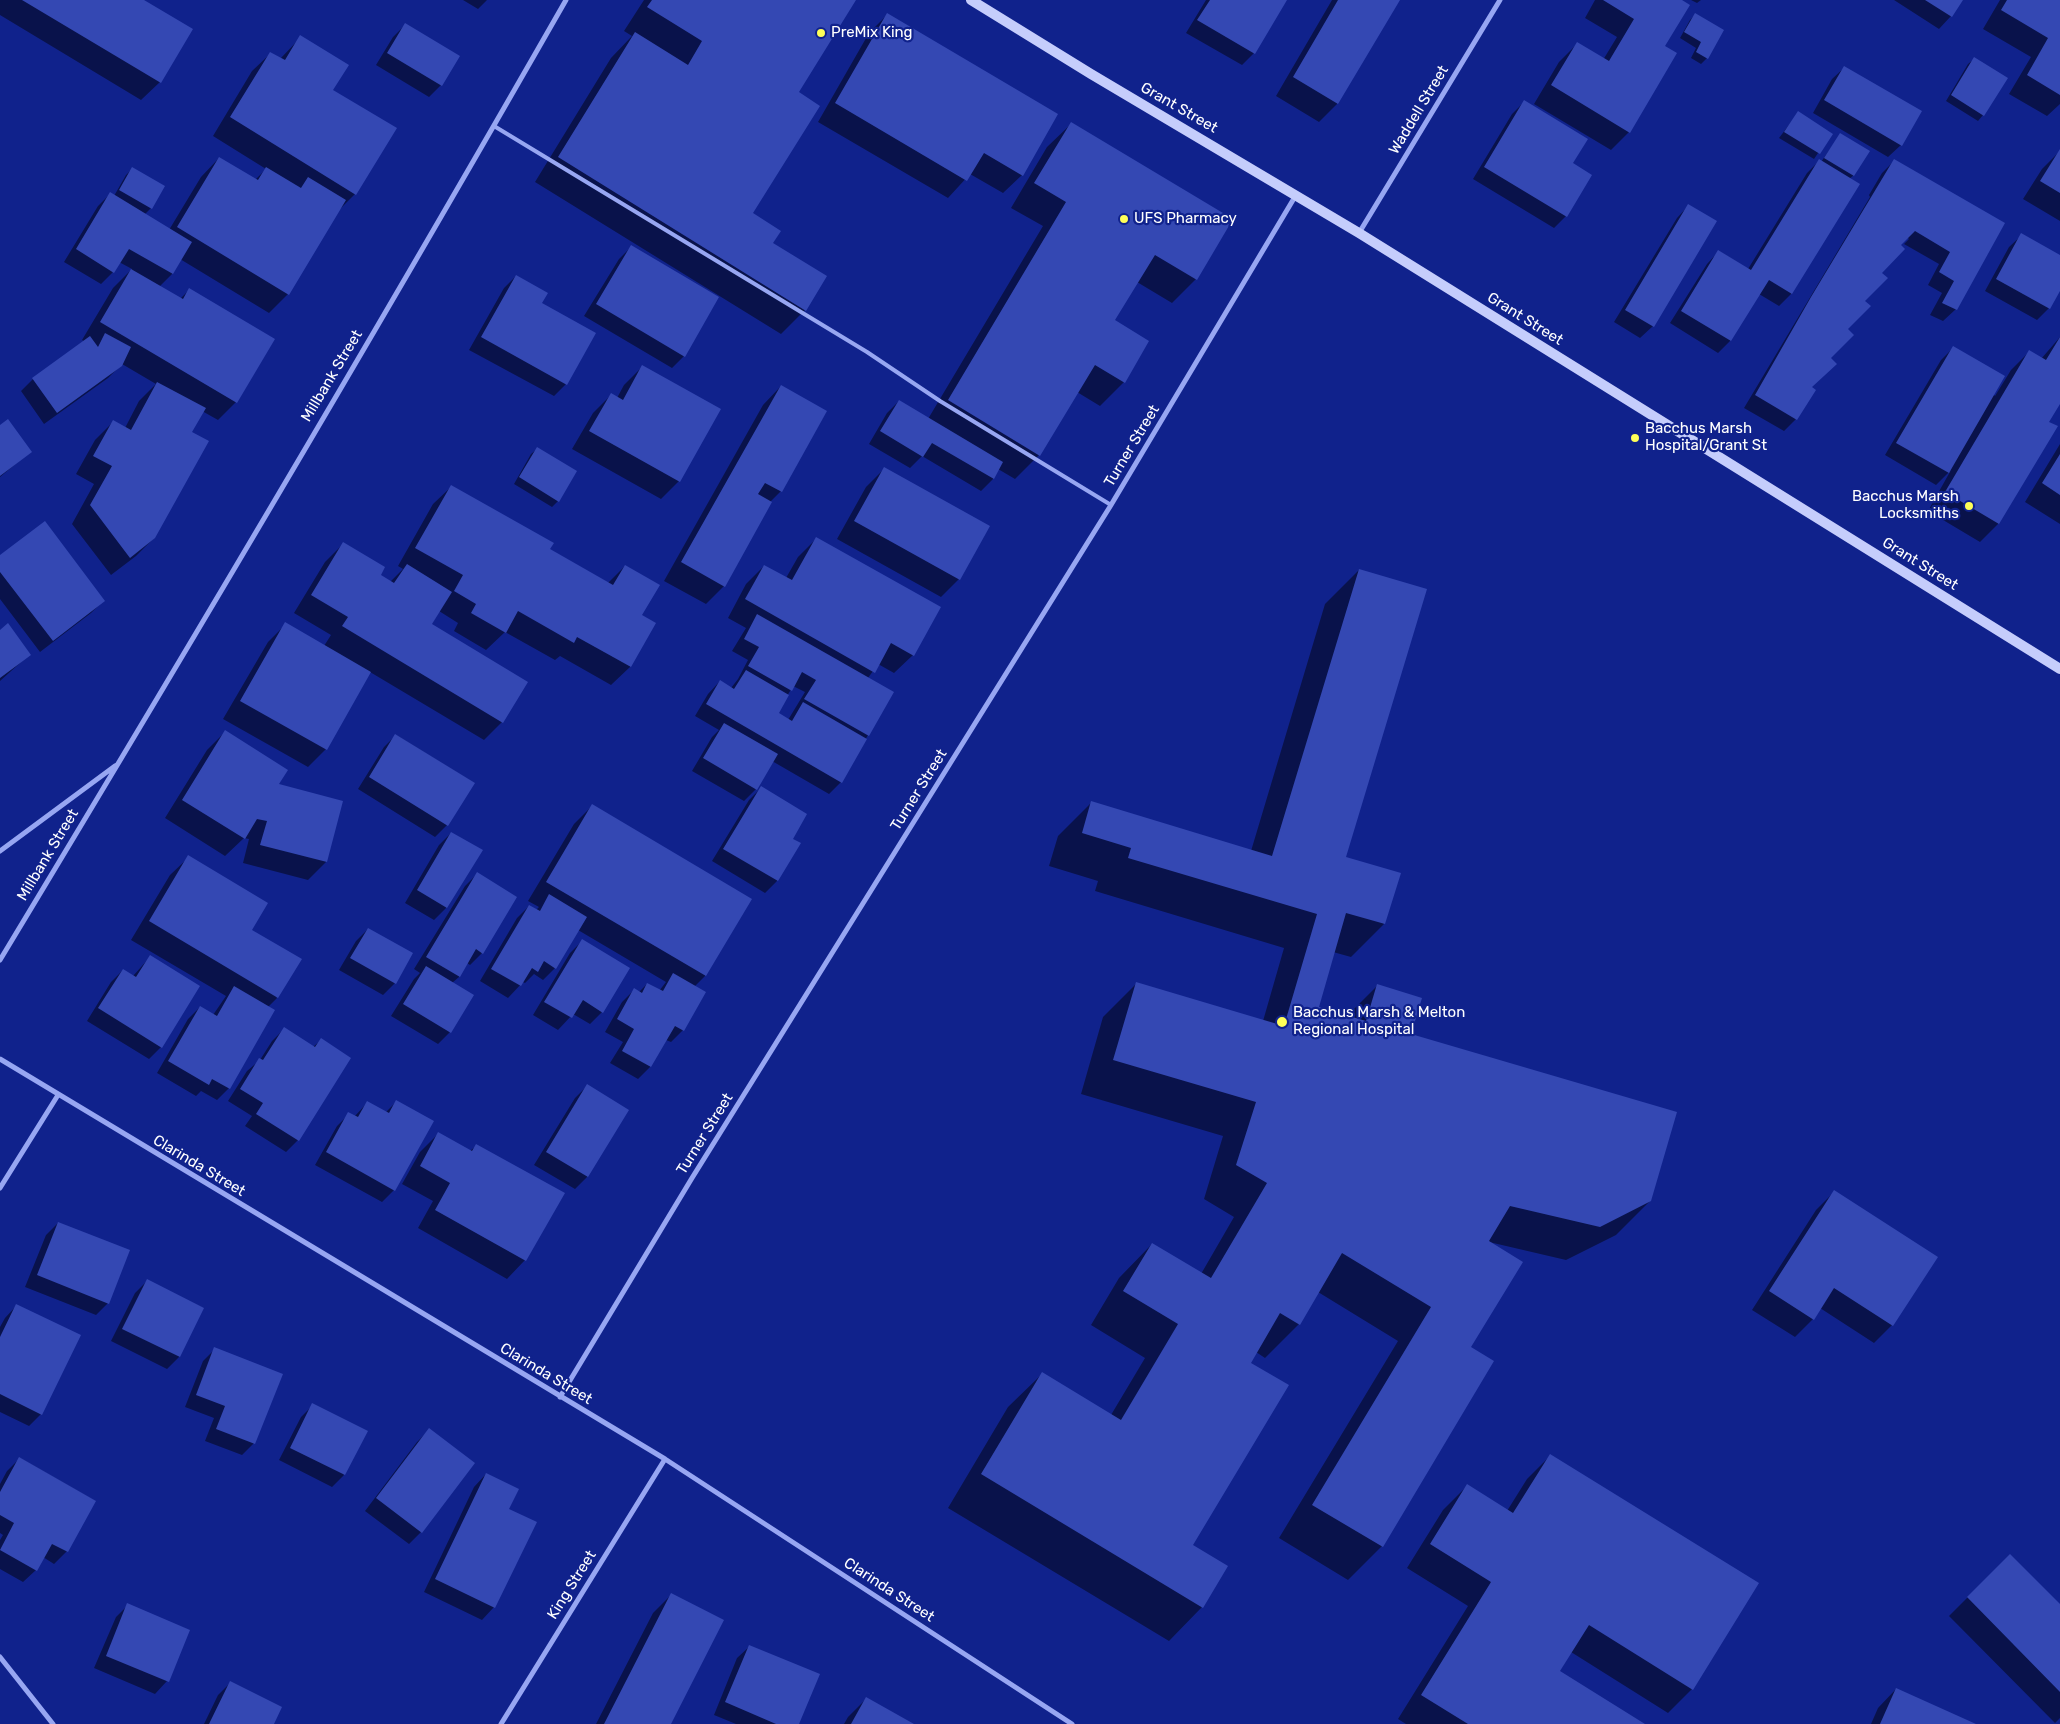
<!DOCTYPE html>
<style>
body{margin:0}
canvas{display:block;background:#10228c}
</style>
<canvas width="2060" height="1724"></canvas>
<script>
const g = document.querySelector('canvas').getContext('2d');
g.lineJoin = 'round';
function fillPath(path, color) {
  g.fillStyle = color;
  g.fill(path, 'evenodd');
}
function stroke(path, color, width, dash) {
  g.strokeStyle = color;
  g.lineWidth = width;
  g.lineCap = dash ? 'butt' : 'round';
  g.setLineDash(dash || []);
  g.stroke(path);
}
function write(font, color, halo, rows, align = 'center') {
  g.font = font + ' Rubik,sans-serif';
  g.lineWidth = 4.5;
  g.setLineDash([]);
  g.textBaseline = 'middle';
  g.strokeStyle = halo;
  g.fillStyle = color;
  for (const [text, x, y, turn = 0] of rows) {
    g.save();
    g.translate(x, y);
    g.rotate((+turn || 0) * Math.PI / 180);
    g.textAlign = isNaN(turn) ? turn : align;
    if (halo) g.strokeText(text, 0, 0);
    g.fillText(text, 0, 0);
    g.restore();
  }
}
const shadow = new Path2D(`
 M0,0h142l49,30 -31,52 -19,18 -141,-85z
 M463,0h24l-9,9z
 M644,0h210l-57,93 -46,120 21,30 33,67 -24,24 -246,-152 76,-124 21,-22 -8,-5z
 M1206,0h79l-31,53 -12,12 -56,-32z
 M1332,0h66l-61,104 -18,18 -43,-26z
 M1595,0h85l-51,132 -18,18 -77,-46 25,-42 18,-18 26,16 14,-23 -32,-19z
 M1691,0h10l-4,3z
 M1894,0h67l-10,16 -12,13z
 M2000,0h60v104l-13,12 -38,-22 22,-37 -48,-28z
 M887,15l170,99 -35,61 -19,18 -33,-19 -22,24 -130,-76 51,-89z
 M1695,15l12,43 -6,6 -10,-6 5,-10 -16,-10 10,-18z
 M405,25l53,32 -17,28 -12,12 -53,-32 17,-28z
 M301,37l31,53 23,104 -17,17 -50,83 -19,19 -89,-54 -8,15 -13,13 21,12 9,-9 47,112 -18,18 -16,-9 -12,21 -36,106 -18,18 -25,19 -39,-51 22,-40 -18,-10 19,-34 18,-18 12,6 14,-27 17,-17 -34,-20 -14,14 -64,46 -23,-33 12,-12 51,-38 -2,-1 31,-52 19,-19 -13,-7 -6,10 -12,12 -37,-22 34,-56 12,-12 4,2 12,-21 6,-6 19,39 -7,7 25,15 32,-53 18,-19 36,22 11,-11 -53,-33 39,-65 19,-18 9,6z
 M1974,59l9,56 -5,6 -32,-20 22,-37z
 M1845,67l56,78 -13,12 -75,-44 19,-34z
 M1524,102l47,62 -5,52 -12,12 -81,-49 39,-65z
 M1798,113l33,21 -17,25 -35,-21z
 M1071,124l125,155 -24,24 -35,-21 -24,39 11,61 -24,24 -23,-14 -38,63 -24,24 -17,-10 -5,10 -12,12 -59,-35 -12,12 -41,-24 18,-31 12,-12 29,18 115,-193 -32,-18 36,-61z
 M1840,135l14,40 -5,4 -58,115 -12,12 -20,-12 -29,47 -12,12 -48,-30 37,-59 12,-13 29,18 59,-96 12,-12 2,1z
 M2060,151v70l-37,-22 19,-30z
 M1894,161l109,63 -47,85 -13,12 -13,-6 12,-22 -14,-8 11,-21 -35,-20 5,-5 -2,-2 -8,8 -89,142 -14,32 -12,12 -40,-23 126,-211 -1,-2 13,-22z
 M1689,205l-36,121 -13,12 -26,-16 63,-104z
 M2022,235l38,22v31l-11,20 -12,12 -52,-29 24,-44z
 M631,247l53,109 -12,12 -88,-52 35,-57z
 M516,276l24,27 26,81 -12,12 -85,-46 35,-62z
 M2060,337v64l-12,21 -50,102 -18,18 -52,-31 23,-41 -15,15 -51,-30 56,-95 12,-12 42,48 16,-26 18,-18 12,7z
 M642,367l37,114 -18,18 -89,-50 21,-36 18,-18 6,3 7,-13z
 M781,386l45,26 -45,79 -11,11 -46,84 -18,18 -42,-23 99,-176z
 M0,426l31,25 -31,26z
 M2060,444v80l-35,-22z
 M537,449l21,52 -6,6 -38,-23 17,-30z
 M884,469l75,110 -18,18 -104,-58 29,-52z
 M452,486l96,63 60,34 17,-17 15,49 14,8 -24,44 -19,18 -51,-29 -5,4 -50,-28 -19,18 -32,-19 4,-8 -19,-12 -8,14 71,97 -18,18 -114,-68 -44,77 -18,18 -85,-48 45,-77 18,-18 38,22 7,-11 -37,-22 31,-51 18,-18 36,31 11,7 13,-13 -5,-3 35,-62z
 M816,539l123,69 -26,47 -19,18 -16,-9 -10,14v57l-27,47 -12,12 -57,-33 -16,28 -12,12 -52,-30 20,-34 7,-7 -24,-14 13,-22 12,-13 11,7 7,-9 10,-19 -16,-9 14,-23 -18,-10 18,-34 18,-18 22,12 12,-21zM793,686l12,6 -17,28 -11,-7z
 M0,556l103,45 -12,12 -51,39 -40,-53z
 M1359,570l-14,288 39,66 -33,33 -18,-5 -16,56 30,8 30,-30 33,48 240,167 -34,34 -50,25 -77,-18 -19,106 -88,198 -34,34 -69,-42 119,-197 -80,-49 -19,32 -34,34 -9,-6 -7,11 -57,182 10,62 -33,34 -221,-133 60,-101 34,-33 69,41 34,-57 -54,-33 28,-47 33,-34 49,30 33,-57 -30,-18 19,-63 -142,-42 22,-77 34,-34 126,38 21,-73 -189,-57 3,-10 -49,-15 9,-30 33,-33 160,48 74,-247z
 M0,631l30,23 -30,27z
 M225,732l52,53 64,17 -15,60 -18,18 -65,-17 6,-24 -5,-1 -19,18 -60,-38 42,-68z
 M396,735l78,48 -27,42 -12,12 -77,-48 26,-42z
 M761,788l31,51 -15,42 -12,12 -53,-32 37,-61z
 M592,806l158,93 -45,77 -11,11 10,6 -21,37 -12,12 -5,-2 -16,27 -12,12 -28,-16 13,-21 -18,-10 17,-30 12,-12 5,2 8,-8 12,7 7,-9 -88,-52 -23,38 -12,12 -9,-6 -9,9 -2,-1 -15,16 -28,-17 37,-63 12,-12 7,4 3,-3 -11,-6 46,-77z
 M451,833l30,18 -35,57 -12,12 -29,-17 34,-58z
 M189,857l88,141 -9,9 -39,81 -12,12 -16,-9 -5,5 -39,-23 31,-54 12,-12 13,8 13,-19 -95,-56 39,-65z
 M477,874l5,79 -12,12 -3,-2 -8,14 -7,6 -2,49 -12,12 -47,-28 23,-37 6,-6 -6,-4 51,-83z
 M368,929l27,54 -12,12 -44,-25 17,-29z
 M582,941l20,71 -12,12 -17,-10 -15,16 -25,-15 37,-62z
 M150,957l11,90 -12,12 -62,-38 24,-39 12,-12 10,6z
 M284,1029l29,18 8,-7 -23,100 -12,12 -41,-26 7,-10 -24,-15 19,-30 13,-11 12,-19z
 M587,1086l40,24 -40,67 -12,12 -41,-24 41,-67z
 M397,1101l-3,89 -12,12 -67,-37 22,-39 12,-12 5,3 13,-14 18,10z
 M438,1134l32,17 6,-5 49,114 -18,19 -89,-51 15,-27 -31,-17 18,-32z
 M1834,1192l58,133 -18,18 -54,-35 -7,11 -18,18 -43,-27 64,-100z
 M58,1223l50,80 -12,12 -71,-28 21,-52z
 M147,1281l56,27 -24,49 -12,12 -56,-28 24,-48z
 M17,1305l24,109 -12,12 -29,-14v-85l5,-9z
 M215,1349l39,94 -12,12 -37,-14 9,-23 -29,-11 18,-46z
 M313,1405l31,70 -12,12 -53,-27 22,-43z
 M429,1430l-8,102 -12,12 -44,-33 52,-69z
 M1551,1455l141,234 -24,24 -97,-61 -12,20 84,52h-237l-8,-5 70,-113 -61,-38 36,-58 24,-24 40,25 20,-32z
 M20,1458l75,43 -28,50 -13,13 -11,-7 -7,13 -13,12 -23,-13v-29l3,-5 -3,-2v-49l7,-13z
 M486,1474l21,35 28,13 -41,85 -12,13 -58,-28 50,-105z
 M2010,1555l50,51v112l-5,5 -106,-107z
 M671,1595l-1,129h-74l57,-111z
 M128,1605l61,25 -22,51 -12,13 -61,-26 22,-51z
 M750,1646l48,78h-62l-22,-9 23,-57z
 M230,1683l43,41h-69l14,-29z
 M1896,1689l77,35h-102l7,-16z
 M866,1699l45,25h-67l4,-7z`);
const building = new Path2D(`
 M22,0h122l49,29 -32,54z
 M652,0h204l-57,92 21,14 -67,107 28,18 -8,12 54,33 -21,35 -248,-154 77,-125 53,33 14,-24 -55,-34z
 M1210,0h77l-32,54 -58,-34z
 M1338,0h62l-62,104 -45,-27z
 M1603,0h79l8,5 -25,41 12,7 -47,80 -79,-48 26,-43 32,19 25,-42z
 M1925,0h38l-11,17z
 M2007,0h53v95l-33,-20 21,-37 -47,-28z
 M887,13l171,101 -35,62 -39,-23 -17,28 -132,-78z
 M1695,13l29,17 -16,29 -12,-7 5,-10 -17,-10z
 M405,23l55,33 -18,30 -55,-33z
 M300,35l49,30 -16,25 64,38 -41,67 -126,-78 40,-65 15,8z
 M1974,57l34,21 -24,38 -33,-21z
 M1844,66l78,45 -20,35 -78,-46z
 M1524,100l64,39 -15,24 19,12 -25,42 -83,-50z
 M1798,111l35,23 -13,20 -36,-22z
 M1071,122l162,97 -36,61 -42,-25 -40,65 34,21 -24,42 -30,-18 -55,91 -92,-56 118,-198 -32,-19z
 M1840,133l30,18 -16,25 -30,-18z
 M2060,149v44l-20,-12z
 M219,157l39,23 8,-13 35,21 7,-11 38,23 -57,95 -112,-68z
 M1819,159l41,25 -68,110 -23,-14 -38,61 -50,-30 37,-61 33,20z
 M1894,159l111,64 -48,87 -15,-7 12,-22 -15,-9 11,-20 -35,-21 -14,14 4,4 -23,24 6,5 -23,23 6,5 -23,23 6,6 -23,23 6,6 -25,23 4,3 -19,30 -42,-25 56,-98z
 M132,167l33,19 -13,23 -33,-19z
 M110,192l82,50 -19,32 -44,-25 -15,24 -38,-24z
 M1688,204l29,17 -63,106 -29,-17z
 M2021,233l39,22v36l-10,18 -54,-30z
 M631,245l88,52 -34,60 -89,-53z
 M131,269l52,30 6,-11 86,51 -38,64 -137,-81z
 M516,275l32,18 -6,10 54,30 -29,52 -86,-48z
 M105,333l26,14 -9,19 -65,47 -25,-35 58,-42 8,11z
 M2060,337v67l-11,18 9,4 -59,98 -54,-32 84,-142 17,10z
 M1953,346l52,30 -56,97 -53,-30z
 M642,365l79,44 -41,73 -91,-51 22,-38 12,7z
 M157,382l49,26 -14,24 17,9 -54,97 -25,20 -40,-53 22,-39 -19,-10 20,-36 18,10z
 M781,385l46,26 -45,81 -17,-9 -7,11 14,8 -47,85 -44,-25z
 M899,400l104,62 -9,17 -62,-36 -9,14 -43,-26z
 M8,419l24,33 -32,24v-51z
 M537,447l40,24 -18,31 -40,-25z
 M2060,454v41l-18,-12z
 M884,467l106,59 -30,54 -106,-59z
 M451,485l103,58 -4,6 63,36 12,-20 35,20 -18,30 14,8 -25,44 -54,-30 -3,6 -56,-32 -12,22 -35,-20 5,-9 -22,-13 9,-16 -48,-27z
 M45,521l60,80 -52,40 -53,-69v-17z
 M816,537l125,70 -27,49 -23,-13 -16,30 -130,-74 19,-34 28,15z
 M343,542l42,25 -4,8 13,8 13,-19 45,28 -20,32 96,58 -25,41 -161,-97 6,-9 -37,-22z
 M1359,569l68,20 -81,268 55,16 -16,51 -39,-11 -27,94 47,14 11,-37 45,14 -11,36 266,78 -26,89 -51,26 -90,-21 -21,35 34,21 -52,85 23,14 -111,186 -71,-42 119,-198 -89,-54 -42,72 -20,-12 -29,50 38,22 -96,160 35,21 -25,42 -222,-134 61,-102 79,48 57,-96 -55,-33 29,-48 59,35 56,-95 -31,-18 20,-63 -143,-42 23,-78 148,44 33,-112 -189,-56 3,-10 -49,-15 9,-32 181,55z
 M757,614l137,78 -25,44 -65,-37 12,-19 -14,-8 -10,19 -44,-25 11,-19 -15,-8z
 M285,622l86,50 -44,78 -87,-49z
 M8,623l23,32 -31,23v-48z
 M746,670l43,25 -10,18 13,8 11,-19 64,37 -25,44 -136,-79 14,-24 14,9z
 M724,723l54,31 -21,36 -54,-32z
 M225,730l63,40 -9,14 64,17 -16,61 -67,-17 7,-24 -10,-2 -12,20 -63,-39z
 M395,734l80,49 -27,43 -79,-49z
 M761,786l46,28 -14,25 8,4 -23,38 -55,-32z
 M592,804l160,95 -46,77 -160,-94z
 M451,832l32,18 -36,58 -30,-18z
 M188,855l80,48 -16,27 50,29 -24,39 -129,-77z
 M477,872l40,25 -34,57 -7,-5 -16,28 -34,-20z
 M549,894l38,23 -31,52 -12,-8 -6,11 -6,-4 -11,18 -30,-17 38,-64 11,6z
 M368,928l45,25 -17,31 -46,-26z
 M582,939l48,29 -27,45 -20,-13 -11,18 -28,-16z
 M150,955l50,31 -38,62 -64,-40 25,-39 13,8z
 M426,966l48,29 -23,38 -48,-29z
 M673,973l33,19 -22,39 -9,-5 -24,41 -29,-16 12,-22 -17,-10 17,-31 8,5 5,-10 16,8z
 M234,986l41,24 -45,79 -18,-10 -3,6 -41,-24 32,-55 17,10z
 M284,1027l31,20 6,-9 30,20 -52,83 -43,-27 7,-11 -23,-14 19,-31 4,2z
 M587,1084l42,26 -41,67 -42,-25z
 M396,1100l38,21 -39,70 -69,-39 22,-40 10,5 9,-16 22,12z
 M438,1132l34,19 4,-7 89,49 -39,68 -91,-51 15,-27 -30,-17z
 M1834,1190l104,67 -45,69 -59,-38 -20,32 -45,-29z
 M58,1222l72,28 -21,54 -72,-29z
 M147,1279l57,29 -24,49 -58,-28z
 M16,1304l65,31 -39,80 -42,-21v-57z
 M214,1347l69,27 -28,70 -39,-15 9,-23 -29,-11z
 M312,1403l56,28 -23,44 -55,-27z
 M429,1428l46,35 -53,70 -46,-35z
 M1550,1454l209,129 -66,107 -104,-65 -29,46 85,53h-177l-47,-29 70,-113 -61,-38 37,-60 46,29z
 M19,1457l77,44 -28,51 -16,-8 -15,27 -37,-21 14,-27 -14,-8v-23z
 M486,1473l33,16 -10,20 28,13 -42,86 -60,-29z
 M2010,1554l50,50v88l-93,-95z
 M671,1593l53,27 -53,104h-67z
 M127,1603l63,27 -21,52 -63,-26z
 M749,1645l71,29 -21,50h-23l-51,-22z
 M230,1681l52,26 -8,17h-65z
 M1896,1688l80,36h-96z
 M866,1697l48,27h-63z`);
const service = new Path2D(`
 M494,126l373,226 73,49 171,104`);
const minor = new Path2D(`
 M1359,233l141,-233
 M0,851l115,-85
 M0,960c192,-318 382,-638 566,-960
 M0,1059l665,400 407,265
 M0,1188l58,-93
 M560,1397l132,-219 419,-673 185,-310
 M0,1657l53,67
 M501,1724l164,-265`);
const secondary = new Path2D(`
 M971,0l120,74 268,159 701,436`);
const markers = [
 [821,33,5,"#ffff58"],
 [1124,219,5,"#ffff58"],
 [1635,438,5,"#ffff58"],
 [1969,506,5,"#ffff58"],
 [1282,1022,6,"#ffff58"]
];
const poiNames = [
 ["PreMix King",831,33],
 ["UFS Pharmacy",1134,219],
 ["Bacchus Marsh",1645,429],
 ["Hospital/Grant St",1645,446],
 ["Bacchus Marsh",1959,497,"right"],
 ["Locksmiths",1959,514,"right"],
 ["Bacchus Marsh & Melton",1293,1013],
 ["Regional Hospital",1293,1030]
];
const streetNames = [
 ["Grant Street",1179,108,30],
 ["Waddell Street",1419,110,-59],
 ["Grant Street",1525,319,32],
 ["Millbank Street",332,376,-59],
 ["Turner Street",1132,446,-59],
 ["Grant Street",1920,564,32],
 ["Turner Street",919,790,-58],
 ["Millbank Street",48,855,-59],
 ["Turner Street",705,1134,-58],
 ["Clarinda Street",199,1166,31],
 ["Clarinda Street",546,1374,31],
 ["King Street",572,1585,-58],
 ["Clarinda Street",889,1590,33]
];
fillPath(shadow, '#0007');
fillPath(building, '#3448b3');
stroke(service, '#97a6f2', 4);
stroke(minor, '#97a6f2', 5);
stroke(secondary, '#c5cdfc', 10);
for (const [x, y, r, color] of markers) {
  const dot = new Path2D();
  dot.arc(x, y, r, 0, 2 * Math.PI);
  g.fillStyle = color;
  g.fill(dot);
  stroke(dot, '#10228c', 2);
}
write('15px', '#fff', '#10228c', poiNames, 'left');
write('15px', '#fff', '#10228c', streetNames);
</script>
